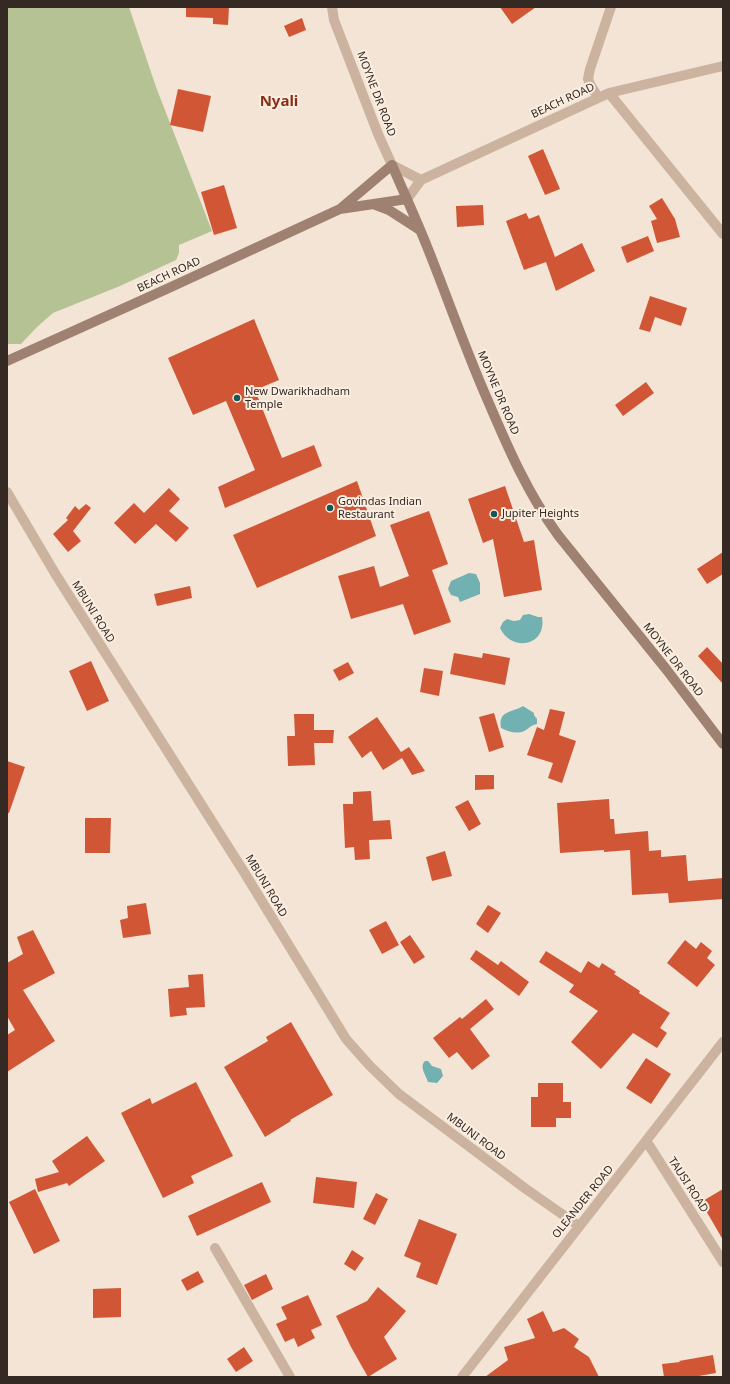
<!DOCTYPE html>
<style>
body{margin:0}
#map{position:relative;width:730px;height:1384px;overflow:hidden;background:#f3e4d5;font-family:"Noto Sans",sans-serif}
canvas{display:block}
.frame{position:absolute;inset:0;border:8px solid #352924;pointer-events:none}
</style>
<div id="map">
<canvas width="730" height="1384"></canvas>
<div class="frame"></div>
</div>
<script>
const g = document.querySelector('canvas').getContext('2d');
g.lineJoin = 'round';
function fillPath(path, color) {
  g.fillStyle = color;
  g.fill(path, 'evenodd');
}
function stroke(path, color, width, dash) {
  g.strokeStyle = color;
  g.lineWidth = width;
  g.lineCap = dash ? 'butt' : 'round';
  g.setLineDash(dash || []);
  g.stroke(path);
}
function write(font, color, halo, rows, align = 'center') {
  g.font = font + ' "Noto Sans",sans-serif';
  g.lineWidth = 4;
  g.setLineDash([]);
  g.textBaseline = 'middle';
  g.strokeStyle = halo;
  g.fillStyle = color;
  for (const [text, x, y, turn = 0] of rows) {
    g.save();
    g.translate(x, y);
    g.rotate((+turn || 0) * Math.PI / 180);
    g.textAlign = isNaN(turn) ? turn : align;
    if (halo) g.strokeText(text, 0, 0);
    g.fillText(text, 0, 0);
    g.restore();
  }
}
const green = new Path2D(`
 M7,7h122l27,80 56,144 -33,14v8l-3,7 -56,26 -67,27 -16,14 -16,17h-14z`);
const water = new Path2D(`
 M469,573l7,1 4,9v11l-20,8 -2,-5 -7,-2 -3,-6 3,-8z
 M529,614l9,3h4c5,30 -31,35 -42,11l3,-6 4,-3 7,2 6,-1 3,-5z
 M523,706l11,7v2l3,4v5c-5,1 -7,3 -11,6 -8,5 -17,2 -25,-2 -3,-18 11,-15 22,-22z
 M425,1061h3l4,5 9,3 2,7 -6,7 -9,-1c-2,-7 -9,-15 -3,-21z`);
const building = new Path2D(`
 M186,7h43l-1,18 -15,-1v-6l-27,-1z
 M500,7h36l-24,17z
 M302,18l4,12 -17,7 -5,-11z
 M178,89l33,7 -8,36 -33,-7z
 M543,149l17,40 -15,6 -17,-39z
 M224,185l13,43 -23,7 -13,-43z
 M662,198l13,21 5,18 -23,6 -6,-22 6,-2 -8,-13z
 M483,205l1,20 -27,2 -1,-21z
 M526,213l3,6 10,-4 16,42 27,-14 13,28 -39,20 -10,-29 -22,8 -18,-49z
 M648,236l6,15 -27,12 -6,-16z
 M650,296l37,12 -6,18 -26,-9 -5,15 -11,-3z
 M254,319l25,61 -24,10 27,68 32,-13 8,21 -97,42 -7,-21 37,-17 -29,-69 -33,14 -25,-57z
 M646,382l8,11 -31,23 -8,-11z
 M357,481l19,55 -119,52 -24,-53z
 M505,486l19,56 10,-2 8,50 -38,7 -11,-58 -10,4 -15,-44z
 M169,488l11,11 -11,12 20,17 -13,14 -20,-18 -21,20 -21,-21 20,-20 10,10z
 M86,504l5,4 -18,23 8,10 -13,11 -15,-18 15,-14 -2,-2 9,-12 4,4z
 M429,511l19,53 -16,6 19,52 -37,13 -11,-31 -52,15 -13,-43 36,-10 6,21 29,-11 -19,-51z
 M723,552v22l-16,10 -10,-15z
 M190,586l2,12 -35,8 -3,-12z
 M707,647l16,17v20l-25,-28z
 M454,653l28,5 1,-5 27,5 -5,27 -55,-11z
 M91,661l18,40 -22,10 -18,-40z
 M348,662l6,11 -15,8 -6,-11z
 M424,668l19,3 -4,25 -19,-4z
 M550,709l15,3 -6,23 17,6 -14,42 -14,-5 5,-15 -26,-8 10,-28 7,3z
 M494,713l10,34 -15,5 -10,-35z
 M294,714h20v16h20l-1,13h-19l1,22 -27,1 -1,-30h8z
 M377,717l24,35 8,-5 16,24 -13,4 -10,-17 -19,12 -12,-19 -9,7 -14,-21z
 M7,761l18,6 -16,46h-2z
 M475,775h19v14l-19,1z
 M371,791l2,30 17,-1 2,19 -23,1 1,19 -15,1 -1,-13 -9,1 -2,-44h10v-12z
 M609,799l1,20h4l1,15 33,-3 1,20 12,-1v7l25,-2 2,26 35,-3v21l-54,4 -1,-10 -36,2 -2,-45 -26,2v-2l-44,3 -3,-50z
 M468,800l13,24 -12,7 -14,-24z
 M85,818h26l-1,35h-25z
 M445,851l7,25 -20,5 -6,-24z
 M146,903l5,31 -28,4 -3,-18 8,-2 -1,-12z
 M488,905l13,8 -13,20 -12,-9z
 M386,921l13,24 -17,9 -13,-24z
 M33,930l22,43 -32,17 32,51 -48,31v-37l8,-5 -8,-14v-53l16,-9 -6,-17z
 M410,935l15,22 -11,7 -14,-22z
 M685,940l11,9 5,-7 11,9 -5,7 8,7 -18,22 -30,-24z
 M476,950l22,15 3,-4 28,21 -10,14 -49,-37z
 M546,951l35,22 7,-12 11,7 3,-5 14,9 -2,2 26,17 -1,2 31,20 -10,15 7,5 -10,15 -24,-15 -32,36 -30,-27 27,-31 -29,-19 5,-7 -35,-23z
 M203,974l2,33 -19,1 1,7 -17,2 -2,-28 21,-2 -1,-12z
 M486,999l8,10 -24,20 20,27 -18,14 -15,-18 -8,6 -16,-20 27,-21 2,2z
 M291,1022l42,73 -43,25 1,1 -26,16 -41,-70 44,-26 -2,-4z
 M646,1058l25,16 -20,30 -25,-16z
 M196,1082l37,74 -42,20 3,7 -31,15 -42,-85 29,-15 2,6z
 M538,1083h25v19h8v16h-15v9h-25v-30h7z
 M87,1136l18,25 -36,25 -2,-3 -29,9 -3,-13 24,-7 -7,-11z
 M316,1177l41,5 -3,26 -41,-5z
 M262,1182l9,20 -74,34 -9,-20z
 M35,1189l25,52 -26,13 -25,-52z
 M723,1189v51l-22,-38z
 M376,1193l12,6 -13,26 -12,-6z
 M419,1219l38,15 -20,51 -21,-8 5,-14 -17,-7z
 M352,1250l12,8 -9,13 -11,-7z
 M198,1271l6,11 -17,9 -6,-11z
 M266,1274l7,15 -21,11 -8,-15z
 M378,1287l28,24 -22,26 13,22 -29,18 -17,-30 -15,-31 31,-15z
 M121,1288v29l-28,1v-29z
 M308,1295l14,30 -11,5 4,8 -17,9 -4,-9 -9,4 -9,-18 11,-5 -6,-12z
 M543,1311l10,21 11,-4 15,11 -5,8 15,10 10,20h-114l23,-17 -4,-13 31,-9 -8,-19z
 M244,1347l9,14 -17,11 -9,-13z
 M713,1355l3,18 -23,4h-29l-2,-13 18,-2 -1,-1z`);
const minor = new Path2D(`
 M332,7l2,13 44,114 14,31 29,15
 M609,93l114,141
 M598,97l-7,-11 -3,-7 2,-10 21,-62
 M407,199l14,-19 188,-87 114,-27
 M7,492l49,83 188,297 102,167 24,27 29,28 127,95 53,37
 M647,1142l76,120
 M215,1248l75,129
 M462,1377c86,-112 175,-223 261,-335`);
const secondary = new Path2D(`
 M373,204l16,6 31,20
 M340,209l67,-10
 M7,361l164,-74 169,-78 52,-44c12,28 25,56 36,84 20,50 38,102 60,152 20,47 40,93 70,134l108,134 57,75`);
const markers = [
 [237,398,4,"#175759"],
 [330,508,4,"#175759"],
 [494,514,4,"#175759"]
];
const streetNames = [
 ["MOYNE DR ROAD",376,94,69],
 ["BEACH ROAD",563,101,-25],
 ["BEACH ROAD",169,275,-25],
 ["MOYNE DR ROAD",498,393,67],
 ["MBUNI ROAD",93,612,58],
 ["MOYNE DR ROAD",673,660,52],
 ["MBUNI ROAD",266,886,59],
 ["MBUNI ROAD",476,1137,37],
 ["TAUSI ROAD",688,1185,57],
 ["OLEANDER ROAD",583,1202,-51]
];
const poiNames = [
 ["New Dwarikhadham",245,392],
 ["Temple",245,405],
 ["Govindas Indian",338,502],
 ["Restaurant",338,515],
 ["Jupiter Heights",502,514]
];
const districtNames = [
 ["Nyali",279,102]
];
fillPath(green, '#b4c294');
fillPath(water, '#72b1b2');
fillPath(building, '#d15635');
stroke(minor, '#cbb3a0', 10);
stroke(secondary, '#9f8172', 10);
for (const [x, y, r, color] of markers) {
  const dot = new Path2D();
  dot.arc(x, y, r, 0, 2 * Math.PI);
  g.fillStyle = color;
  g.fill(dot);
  stroke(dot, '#faeee1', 1.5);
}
write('11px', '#352924', '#faeee1', streetNames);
write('11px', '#352924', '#faeee1', poiNames, 'left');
write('bold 15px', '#8a2f17', '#faeee1', districtNames);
</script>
